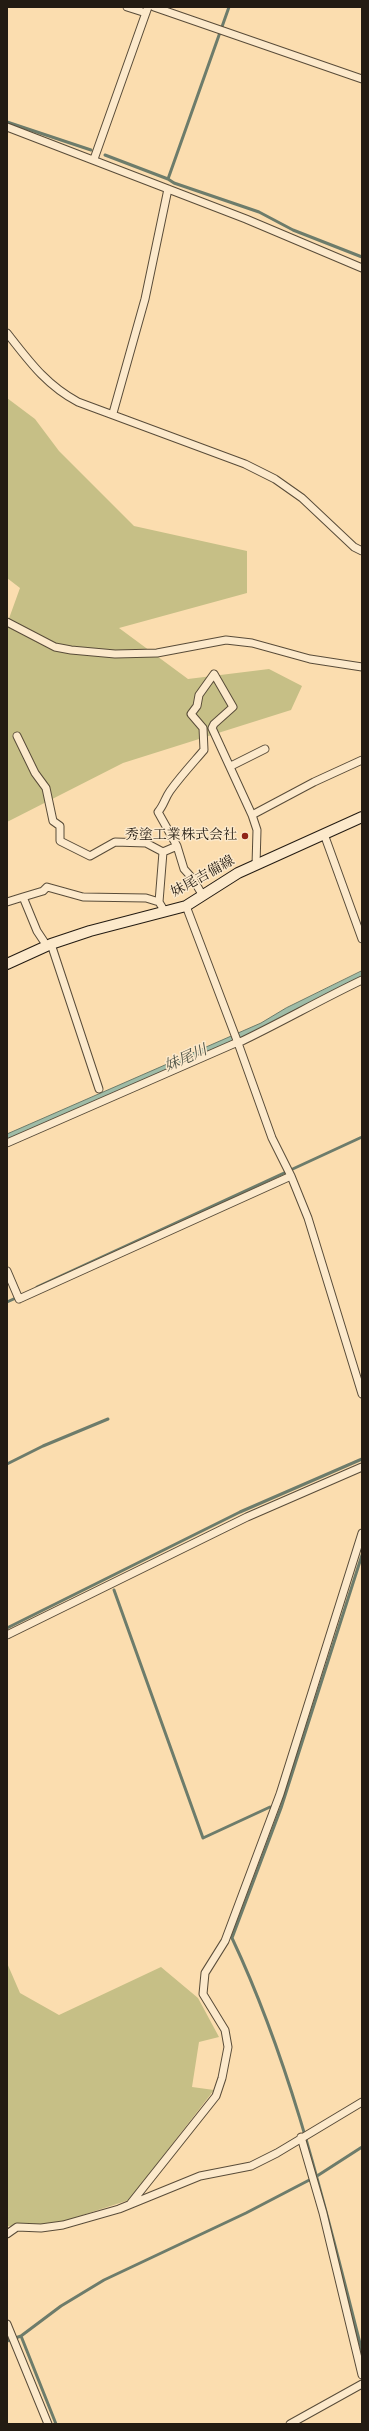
<!DOCTYPE html>
<meta charset="utf-8">
<style>
body{margin:0}
#map{position:relative;width:369px;height:2431px;overflow:hidden;background:#fbddaf;font-family:"IM FELL Great Primer",serif}
canvas{display:block}
.frame{position:absolute;inset:0;border:8px solid #231b12;pointer-events:none}
</style>
<div id="map">
<canvas width="369" height="2431"></canvas>
<div class="frame"></div>
</div>
<script>
const g = document.querySelector('canvas').getContext('2d');
g.lineJoin = 'round';
function fillPath(path, color) {
  g.fillStyle = color;
  g.fill(path, 'evenodd');
}
function stroke(path, color, width, dash) {
  g.strokeStyle = color;
  g.lineWidth = width;
  g.lineCap = dash ? 'butt' : 'round';
  g.setLineDash(dash || []);
  g.stroke(path);
}
function write(font, color, halo, rows, align = 'center') {
  g.font = font + ' "IM FELL Great Primer","Noto Serif JP",serif';
  g.lineWidth = 3;
  g.setLineDash([]);
  g.textBaseline = 'middle';
  g.strokeStyle = halo;
  g.fillStyle = color;
  for (const [text, x, y, turn = 0] of rows) {
    g.save();
    g.translate(x, y);
    g.rotate((+turn || 0) * Math.PI / 180);
    g.textAlign = isNaN(turn) ? turn : align;
    if (halo) g.strokeText(text, 0, 0);
    g.fillText(text, 0, 0);
    g.restore();
  }
}
const green = new Path2D(`
 M7,398l28,21 24,32 75,75 113,25v42l-128,35 69,51 81,-10 33,17 -11,24 -168,53 -116,59v-198l13,-36 -13,-10z
 M7,1963l13,30 39,22 102,-48 37,31 21,39 -20,5 -7,45 22,3 -85,110 -77,25 -45,1z`);
const water = new Path2D(`
 M362,971v7l-71,34 -19,12 -265,116v-6l254,-111 25,-15z`);
const stream = new Path2D(`
 M7,122l84,28
 M105,155l63,24 6,4 85,29 34,18 69,27
 M168,179l61,-172
 M37,1287l325,-150
 M7,1302l11,-5
 M7,1464l36,-18 65,-27
 M362,1555l-81,253 -49,130c62,132 94,273 130,413
 M114,1590l89,248 67,-31
 M7,1628l233,-116 122,-53
 M21,2336l35,88
 M7,2341l14,-5 40,-30 43,-26 142,-67 71,-37 45,-29`);
const minor = new Path2D(`
 M127,7l19,6
 M154,7l208,72
 M7,127l239,92 116,49
 M94,159l54,-152
 M7,333c22,28 39,52 71,69l167,62 30,15 27,19 52,49 8,4
 M113,413l32,-114 23,-110
 M7,622l48,25 16,3 44,4 42,-1 69,-13 26,3 58,16 52,8
 M17,736l18,37 11,15 7,33 7,5v15l30,15 25,-14 31,1 17,9 14,-6 7,23 9,10 10,17
 M231,766l34,-17
 M252,815l62,-33 48,-22
 M324,834l38,105
 M177,846l-19,-34c6,-7 7,-14 12,-21 10,-14 22,-27 34,-41l-1,-22 -12,-14 6,-8 2,-11 15,-21 19,33 -19,17 -2,4 40,87 5,15 -1,35
 M23,897l20,-6 4,-4 36,10 63,1 13,4 6,10
 M7,902l16,-5 14,34 10,15
 M159,902l4,-50
 M186,906l52,137 34,95 19,38 17,42 54,176
 M51,944l48,145
 M238,1043c42,-20 82,-43 124,-63
 M7,1143l231,-101
 M7,1271l12,28 272,-123
 M7,1635l240,-118 115,-50
 M301,2137l22,76 39,162
 M131,2203l85,-107 6,-18 6,-31 -3,-17 -22,-36 2,-21 20,-32 55,-147 82,-261
 M7,2234l10,-7 24,1 22,-3 56,-16 81,-33 51,-10 26,-13 85,-51
 M7,2324l41,100
 M290,2424l72,-40`);
const secondary = new Path2D(`
 M7,964l44,-20 39,-13 96,-25 52,-33 124,-56`);
const markers = [
 [245,836,4,"#8f2418"]
];
const poiNames = [
 ["秀塗工業株式会社",237,836]
];
const streetNames = [
 ["妹尾吉備線",203,877,-29]
];
const waterNames = [
 ["妹尾川",186,1059,-24]
];
fillPath(green, '#c6bf86');
fillPath(water, '#9fbca7');
stroke(water, '#6d7c6b', 1);
stroke(stream, '#6d7c6b', 3);
stroke(minor, '#594c39', 9);
stroke(secondary, '#231b12', 12);
stroke(minor, '#fce9cb', 7);
stroke(secondary, '#fce9cb', 10);
for (const [x, y, r, color] of markers) {
  const dot = new Path2D();
  dot.arc(x, y, r, 0, 2 * Math.PI);
  g.fillStyle = color;
  g.fill(dot);
  stroke(dot, '#fce9cb', 1.5);
}
write('14px', '#231b12', '#fce9cb', poiNames, 'right');
write('14px', '#231b12', '#fce9cb', streetNames);
write('italic 15px', '#4e5346', '#fce9cb', waterNames);
</script>
